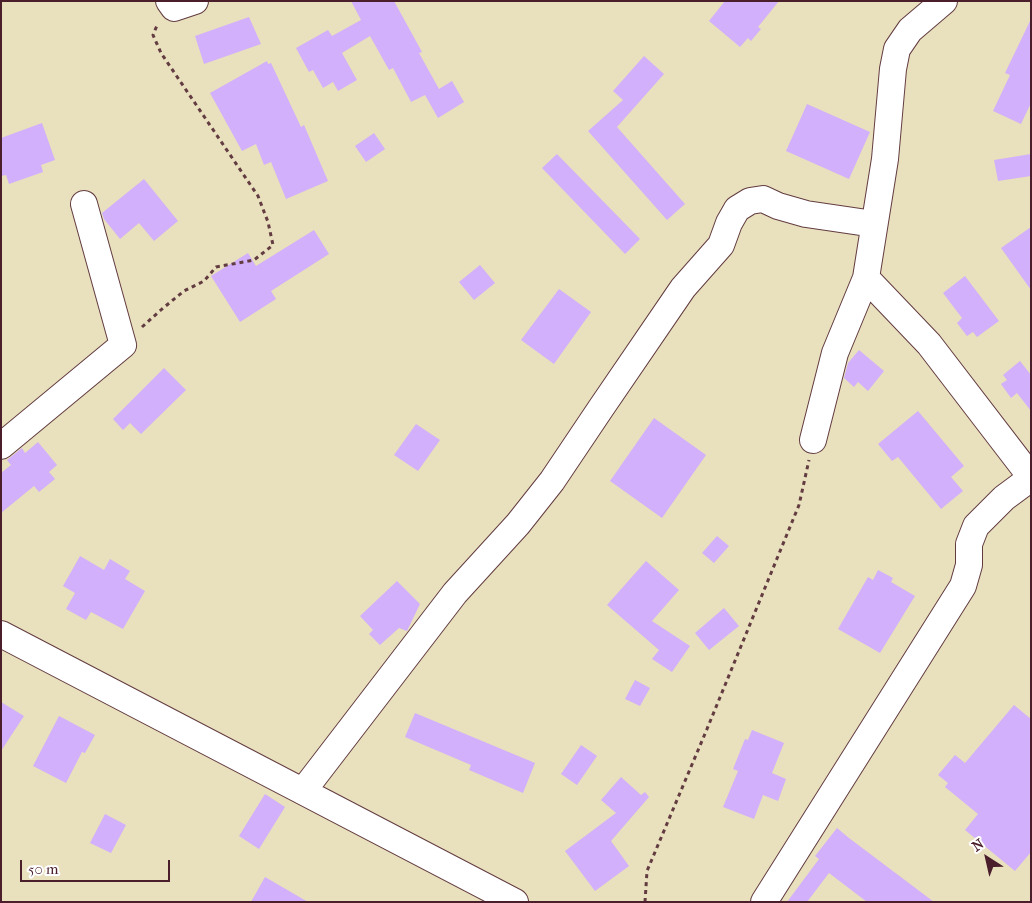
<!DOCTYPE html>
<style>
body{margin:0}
#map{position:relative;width:1032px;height:903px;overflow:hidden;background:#e9e0bd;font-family:"IM FELL French Canon",serif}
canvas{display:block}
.frame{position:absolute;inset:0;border:2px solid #4a1f2b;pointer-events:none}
.north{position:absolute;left:962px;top:833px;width:50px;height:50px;-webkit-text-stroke:4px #fff;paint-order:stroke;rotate:325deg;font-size:14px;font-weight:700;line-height:20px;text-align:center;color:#4a1f2b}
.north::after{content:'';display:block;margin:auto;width:18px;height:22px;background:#4a1f2b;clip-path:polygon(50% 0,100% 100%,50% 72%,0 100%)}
.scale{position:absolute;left:20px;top:860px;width:150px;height:22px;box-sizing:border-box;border:2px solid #4a1f2b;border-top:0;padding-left:6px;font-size:15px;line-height:18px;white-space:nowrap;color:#4a1f2b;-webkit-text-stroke:4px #fff;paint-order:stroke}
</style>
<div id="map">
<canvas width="1032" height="903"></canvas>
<div class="frame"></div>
<div class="north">N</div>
<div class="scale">50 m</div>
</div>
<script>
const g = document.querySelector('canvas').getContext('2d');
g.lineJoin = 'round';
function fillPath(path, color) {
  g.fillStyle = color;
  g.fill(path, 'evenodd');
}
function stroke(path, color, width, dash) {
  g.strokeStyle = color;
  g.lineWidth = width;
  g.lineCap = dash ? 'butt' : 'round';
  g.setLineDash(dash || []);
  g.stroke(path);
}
const building = new Path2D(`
 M351,1h43l28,51 -3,1 20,36 13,-8 12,21 -26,16 -13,-23 -14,7 -18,-34 -4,2 -19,-34 -28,17 15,27 -19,11 -5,-9 -10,6 -10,-18 -4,2 -13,-24 32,-18 4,6 29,-16z
 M725,1h54l-21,26 3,2 -10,12 -3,-3 -8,9 -31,-26z
 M249,17l12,27 -57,20 -9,-28z
 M1031,19v84l-10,21 -28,-13 17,-36 -5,-2z
 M644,56l20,18 -47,53 68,77 -18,16 -79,-89 35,-31 -10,-9z
 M267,61l1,3 3,-1 30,64 3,-2 24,56 -42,18 -15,-37 -7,3 -8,-21 -14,7 -32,-58z
 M807,104l63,28 -21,47 -63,-28z
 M42,123l13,37 -14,5 2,7 -34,12 -3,-9 -5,1v-38z
 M374,133l11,16 -19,13 -11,-16z
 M557,154l83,85 -15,15 -83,-86z
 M1031,154v22l-33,5 -4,-21z
 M144,179l34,42 -24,20 -15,-18 -19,16 -16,-20 -2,-6z
 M1031,227v63l-30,-42z
 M314,230l15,24 -58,37 5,8 -36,23 -29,-46 37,-23 8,13z
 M480,265l15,18 -21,17 -15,-18z
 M965,276l34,45 -22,16 -4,-5 -6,4 -10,-13 5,-5 -19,-25z
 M559,289l32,23 -37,52 -33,-24z
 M859,350l25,21 -16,20 -10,-9 -4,5 -10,-9 4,-15z
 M1020,361l11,14v36l-14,-18 -6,5 -10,-14 6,-4 -4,-5z
 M164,368l22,22 -45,44 -11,-11 -7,7 -10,-11z
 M918,411l46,55 -13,11 12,14 -22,18 -43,-52 -6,4 -14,-17z
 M654,418l52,37 -44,63 -52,-37z
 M416,424l24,16 -22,31 -24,-16z
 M38,442l19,23 -8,7 6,7 -16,13 -5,-6 -33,27v-40l10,-8 -4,-5 15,-12 3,5z
 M717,536l12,10 -15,17 -12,-10z
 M80,556l24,14 6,-11 20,12 -5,8 20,12 -22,38 -32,-17 -5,8 -20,-11 9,-16 -12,-7z
 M646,561l33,29 -27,31 38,25 -18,26 -20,-13 7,-9 -52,-45z
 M878,570l15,8 -2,4 24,14 -35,57 -42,-24 30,-52 5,3z
 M397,581l23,23 -13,27 -8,-3 -19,17 -11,-11 4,-4 -13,-14z
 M724,608l15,18 -30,24 -14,-17z
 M635,680l15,8 -10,18 -15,-7z
 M1,702l23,14 -23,35z
 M1014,705l17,14v133l-16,19 -50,-41 13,-16 -33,-27 3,-4 -10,-8 17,-20 10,8z
 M415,713l120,50 -12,30 -54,-23 2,-5 -66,-28z
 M59,716l36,19 -10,18 -3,-1 -16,31 -33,-17z
 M752,730l32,13 -12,30 14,6 -8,22 -15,-6 -9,24 -31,-12 15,-36 -5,-2 12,-30 3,1z
 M581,745l16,11 -20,29 -16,-11z
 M621,777l20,18 4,-3 4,5 -38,44 18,25 -34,25 -30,-40 51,-38 -15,-13z
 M265,794l20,13 -26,42 -20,-13z
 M105,814l21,11 -15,28 -21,-10z
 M837,828l12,10 85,64h-67l-38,-29 -22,29h-20l32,-43 -4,-3z
 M265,877l43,25h-57z`);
const path = new Path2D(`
 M142,327l20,-18 22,-18 20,-10 12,-14 38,-7 19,-15 -5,-23 -10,-26 -97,-143 -8,-18 5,-12
 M645,902l2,-31 60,-142 92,-224 10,-45`);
const minor = new Path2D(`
 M169,1l5,7 21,-7
 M944,1l-34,29 -13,19 -4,20 -8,90 -19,119 63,66 102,133
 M813,440l22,-87 31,-75
 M1,446l122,-101 -39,-141
 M1,634l514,268
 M303,791l152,-198 63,-69 34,-43 49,-73 82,-120 38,-43 8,-22 8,-14 13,-8 13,-2 15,7 28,8 68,10
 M764,902l199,-316 6,-21v-21l7,-18 28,-28 27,-20`);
fillPath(building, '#d2b0fb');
stroke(minor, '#623c41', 28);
stroke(path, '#623c41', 3, [4, 4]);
stroke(minor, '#fff', 26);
</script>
